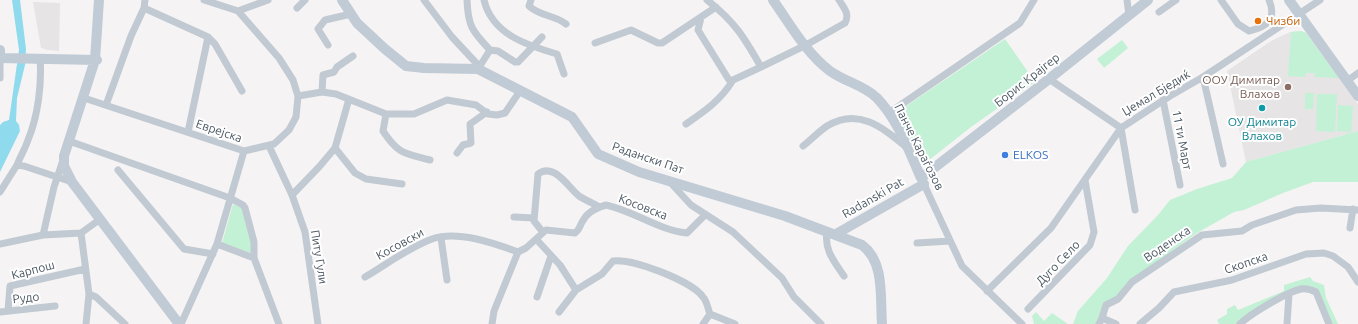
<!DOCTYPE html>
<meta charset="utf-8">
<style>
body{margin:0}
canvas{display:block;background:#f5f3f3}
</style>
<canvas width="1358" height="324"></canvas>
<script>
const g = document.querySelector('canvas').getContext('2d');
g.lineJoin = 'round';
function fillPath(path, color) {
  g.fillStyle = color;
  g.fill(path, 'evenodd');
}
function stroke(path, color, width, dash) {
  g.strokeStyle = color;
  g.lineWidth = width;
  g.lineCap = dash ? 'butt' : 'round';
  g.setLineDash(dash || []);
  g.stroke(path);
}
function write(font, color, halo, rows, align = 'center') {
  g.font = font + ' Ubuntu,sans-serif';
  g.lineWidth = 4;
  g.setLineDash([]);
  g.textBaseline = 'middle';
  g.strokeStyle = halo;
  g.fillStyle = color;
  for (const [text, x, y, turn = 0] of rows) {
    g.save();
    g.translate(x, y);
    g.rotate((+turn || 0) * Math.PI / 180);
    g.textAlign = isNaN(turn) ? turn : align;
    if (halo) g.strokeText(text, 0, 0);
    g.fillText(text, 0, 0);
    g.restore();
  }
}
const education = new Path2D(`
 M33,2l27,1 -1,48 -11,-1 -7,-2z
 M1301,31l5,2 52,71v27l-112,31 -19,-91 44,-30 19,-9z`);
const green = new Path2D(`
 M1301,31l5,2 33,45 -25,-1 1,-4h-9l-1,4 -17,-1 3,-44z
 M1005,39l30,43 -64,45 -47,37 -28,-51z
 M1122,40l6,8 -24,20 -7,-9z
 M1305,93h9l-1,16h-8z
 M1317,94h20l-2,38 -19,-1z
 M1338,105l15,1 -2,26 -14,-1z
 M1358,131v51h-45l-30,11 -39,17 -10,2 -37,21 -67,48 -34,43h-23l5,-13 29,-33 21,-32 30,-31 12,-15 27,-11 35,-11 14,-16z
 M233,204l9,4 10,34 -1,11 -29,-10z
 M1310,277l3,4 11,4 2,13 12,26h-7l-12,-32c-4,-6 -10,-6 -17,-6l-65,38h-18l-2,-4 10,-6v-5l8,-4 3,5 46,-19v-6z
 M1036,312l8,9 8,-8 16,11h-34l-2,-8z`);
const water = new Path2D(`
 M12,0h8l6,49 -1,16 -8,33 -1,23 3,4 1,6 -20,41v-47l3,-3 6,-2 10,-70z`);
const street = new Path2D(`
 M424,0l28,37 27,29
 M467,0c1,26 5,31 23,50
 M484,0c8,34 42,45 73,54l7,20
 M531,0l-2,6c10,10 26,9 37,18
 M707,0c28,22 37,37 54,67l45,-22 39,-22c5,-9 -1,-15 -6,-23
 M1127,0l2,15
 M1221,0l17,24 11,7c18,-4 28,-12 20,-31
 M144,8l64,29 7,7 27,47
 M297,8l8,-8
 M238,11l30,-11
 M1159,12l17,-12
 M701,18l-3,12 31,50h4l28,-13
 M595,43l36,-13 27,13h4l54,-36
 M328,45l-10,-16 7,-9 26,-6
 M478,69l12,-19 8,1 17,11h3l24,-25
 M1203,77l20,87
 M0,78v-20
 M1049,79l72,49 14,82
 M1347,81l11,-8
 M322,92l1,-17 11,-3 3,-5 16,-11
 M298,96l24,-4 14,2 50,20h28l33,-14 29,5 12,9 9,1 8,-2 15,-22
 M84,98l160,53 30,-7 15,-14 7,-13 2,-21 -5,-16 -14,-22 -41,-47 -34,-11
 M1163,100l17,85
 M106,105l25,-69 13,-28 1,-8
 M889,113l131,-90 14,-23
 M386,114l-3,17c15,23 21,22 47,29
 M686,124c19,-13 35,-24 47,-44
 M188,132l20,-95
 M69,141l161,57 13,7 2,3 9,34v16l25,66
 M269,146l23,49 13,37 13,92
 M803,146c8,-6 15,-14 24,-20 31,-19 55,1 78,20
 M335,148l20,25 11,6 36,5
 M457,153l6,-8 8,-2 -1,-19 17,-12
 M17,165c3,-8 8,-16 11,-25 10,-24 14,-56 12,-82
 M118,170l66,79 29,5
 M922,180l40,86 60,58
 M669,181l22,24 42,27 49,46 12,19 27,27
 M0,192l17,-27 7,1 48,16
 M292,195l27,-28 16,-19 14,-49
 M514,217l20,1
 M1350,228l3,-19
 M542,231l-8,-10 4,-47c16,-12 30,13 41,22 6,4 14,7 20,11
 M827,232c-3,18 7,29 17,44
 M81,233l8,61 -3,30
 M43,235l11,-48 9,-27
 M441,238l6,42
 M536,239l24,26 16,25
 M917,243l33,-2
 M0,244l43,-9 38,-2 18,-13
 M217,244l37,14
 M365,277c22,-13 43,-29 67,-38 25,-9 62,4 86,13
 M987,291l64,-63 70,-100 49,-32 33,-19 117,-77
 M89,294l7,3 29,27
 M537,297l14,-41
 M1028,309l62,-64 4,-13 -9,-52
 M8,311l2,-25 75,-17
 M0,312l55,-6
 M559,312l17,-22 26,-16 11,-13c19,-3 79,20 90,36 4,4 5,12 7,17l-7,10
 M710,314l25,10
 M1102,318l4,-13 12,-6 14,-17 70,-47 40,-4 10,-6 44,-15 25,-2 37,2
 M181,324l36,-80 27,-93
 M492,324l2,-13 24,-59 8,-4 20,-18 29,3c5,-3 5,-9 9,-14 4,-7 14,-12 22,-14 28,6 52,25 81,28l18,-18
 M1099,324l3,-6 14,6
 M1140,324l19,-16 15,-16 58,-12 74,-26 18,-1 9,3 15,11 10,15
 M1240,324c10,-10 47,-32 61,-35 5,-1 11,1 15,3l13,32
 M1287,324l2,-30`);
const secondary = new Path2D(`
 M99,0l-4,60 -31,96v10l8,16 107,142
 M342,0l15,23 28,26 21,17 18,2 54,1 94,48 26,37 41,18 146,44 77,29c23,17 18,52 20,79
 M773,0c17,24 33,53 57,71 15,11 34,14 47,27 21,22 32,53 44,80l128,-99 99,-79
 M1289,0l69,96
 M0,50v8l97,2
 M836,234l88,-50`);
const markers = [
 [1258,21,4,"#e8710a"],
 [1288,87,4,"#8d6e63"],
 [1262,108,4,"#0f9aa8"],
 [1005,155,4,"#3f7fe0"]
];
const foodNames = [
 ["Чизби",1266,21]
];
const streetNames = [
 ["Борис Крајгер",1027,80,-38],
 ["Џемал Бједиќ",1156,93,-31],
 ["Еврејска",219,131,19],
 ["11 ти Март",1182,140,79],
 ["Панче Караѓозов",919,147,63],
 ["Радански Пат",648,158,19],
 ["Radanski Pat",873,198,-30],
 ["Косовска",643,207,21],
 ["Косовски",400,244,-29],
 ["Воденска",1167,244,-34],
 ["Питу Гули",319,257,81],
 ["Дуго Село",1058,263,-46],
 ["Скопска",1246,263,-19],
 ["Карпош",33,270,-15],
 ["Рудо",26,298,-6]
];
const educationNames = [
 ["ООУ Димитар",1280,80],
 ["Влахов",1280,94]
];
const cultureNames = [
 ["ОУ Димитар",1262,122],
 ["Влахов",1262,136]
];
const shopNames = [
 ["ELKOS",1013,155]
];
fillPath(education, '#e6e4e5');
fillPath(green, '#c3f1d5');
fillPath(water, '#90daee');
stroke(street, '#c1cad2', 7);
stroke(secondary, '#c1cbd6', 10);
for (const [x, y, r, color] of markers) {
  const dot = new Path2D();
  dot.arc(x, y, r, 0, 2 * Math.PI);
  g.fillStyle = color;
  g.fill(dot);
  stroke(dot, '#fff', 1.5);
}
write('12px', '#c56008', '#fff', foodNames, 'left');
write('12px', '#4a5661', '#fff', streetNames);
write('12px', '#785e54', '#fff', educationNames, 'right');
write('12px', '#0d838f', '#fff', cultureNames);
write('12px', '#366cbe', '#fff', shopNames, 'left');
</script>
